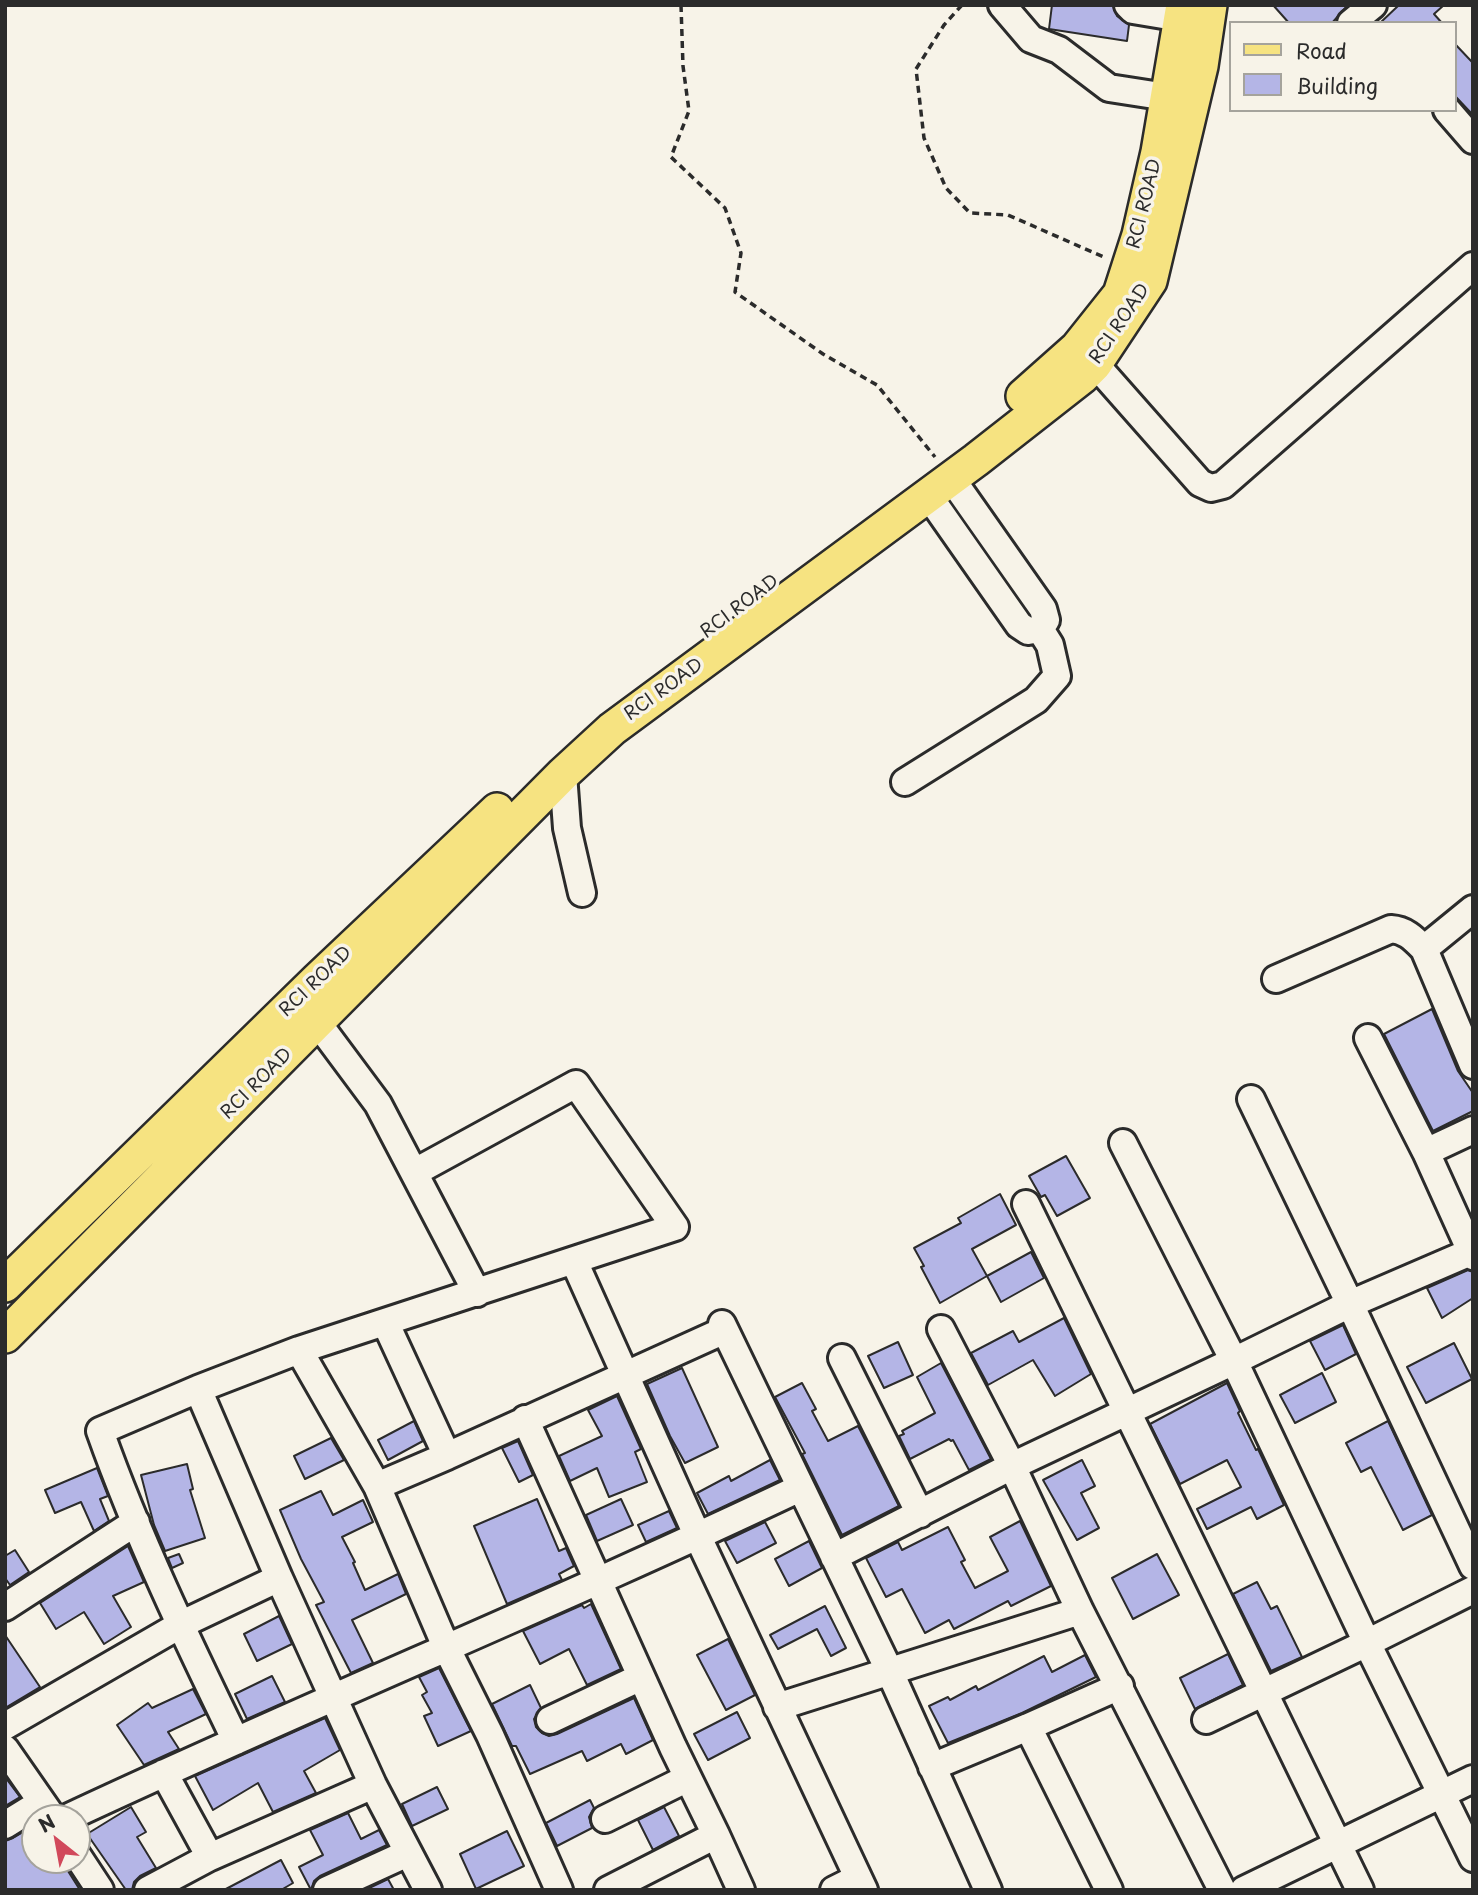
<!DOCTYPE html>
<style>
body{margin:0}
#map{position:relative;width:1478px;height:1895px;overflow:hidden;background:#f7f3e8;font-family:"Playpen Sans",sans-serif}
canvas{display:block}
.frame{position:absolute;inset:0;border:7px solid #2b2b2b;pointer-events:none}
.legend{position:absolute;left:1229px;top:21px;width:228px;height:91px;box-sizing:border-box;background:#f7f3e8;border:2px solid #a5a39c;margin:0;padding:9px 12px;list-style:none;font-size:21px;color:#2b2b2b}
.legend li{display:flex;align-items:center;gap:14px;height:35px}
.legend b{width:35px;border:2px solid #a5a39c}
.north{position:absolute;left:21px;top:1804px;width:70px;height:70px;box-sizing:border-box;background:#f7f3e8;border:2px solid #a5a39c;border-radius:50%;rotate:329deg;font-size:19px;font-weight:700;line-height:28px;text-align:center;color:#2b2b2b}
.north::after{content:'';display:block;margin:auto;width:24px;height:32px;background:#d1495b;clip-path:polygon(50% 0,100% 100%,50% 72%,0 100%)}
</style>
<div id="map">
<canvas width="1478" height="1895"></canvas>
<div class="frame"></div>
<ul class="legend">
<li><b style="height:9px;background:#f6e381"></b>Road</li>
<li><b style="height:19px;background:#b4b5e6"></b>Building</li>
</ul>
<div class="north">N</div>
</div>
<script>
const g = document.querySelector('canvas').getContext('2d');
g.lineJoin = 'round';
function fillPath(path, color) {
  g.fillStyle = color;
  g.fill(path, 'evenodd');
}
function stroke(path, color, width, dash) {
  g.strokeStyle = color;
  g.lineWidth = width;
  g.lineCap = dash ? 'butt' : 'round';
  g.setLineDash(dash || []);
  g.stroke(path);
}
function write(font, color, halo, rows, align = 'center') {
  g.font = font + ' "Playpen Sans",sans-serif';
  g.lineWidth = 7;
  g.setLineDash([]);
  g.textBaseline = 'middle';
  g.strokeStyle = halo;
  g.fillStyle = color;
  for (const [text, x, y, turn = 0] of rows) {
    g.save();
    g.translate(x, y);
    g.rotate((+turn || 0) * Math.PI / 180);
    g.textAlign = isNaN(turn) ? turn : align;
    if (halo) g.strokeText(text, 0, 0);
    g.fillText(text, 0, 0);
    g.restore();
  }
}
const building = new Path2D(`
 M1052,5h61l4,11 12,9 -2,16 -78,-12z
 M1273,5h75l-16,18h-43z
 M1399,5h45l-10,9 8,9h-62z
 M1455,44l18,19v52l-18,-19z
 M1432,1009l26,62 15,22v18l-40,20 -49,-97z
 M1066,1156l24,42 -33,18 -12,-21 -4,2 -12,-21z
 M1000,1194l16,31 -44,24 15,27 -47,27 -19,-36 3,-1 -10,-18 47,-25 -3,-5z
 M1031,1252l13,26 -43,24 -14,-26z
 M1468,1270l5,2v26l-31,20 -15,-30z
 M1064,1318l27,56 -36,22 -22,-36 -45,25 -17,-32 42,-22 6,11z
 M1343,1325l13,29 -31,16 -15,-29z
 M898,1342l15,33 -29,13 -16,-32z
 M1454,1343l18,36 -46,24 -19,-36z
 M941,1363l50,96 -22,11 -16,-30 -2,1 -2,-2 -39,20 -11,-23 5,-2 -2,-3 33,-18 -18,-36z
 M682,1368l36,79 -33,16 -15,-27 -23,-52z
 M1322,1373l14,29 -41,21 -15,-28z
 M802,1383l14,26 -4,2 16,30 30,-15 41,80 -57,29 -40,-81 3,-1 -30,-56z
 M1227,1383l13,28 -2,2 18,37 2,-1 26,56 -27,14 -6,-12 -44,22 -10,-20 44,-22 -14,-27 -47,24 -30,-60z
 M617,1396l24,53 -6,3 12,30 -38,15 -12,-29 -27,13 -11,-25 43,-20 -14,-26z
 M414,1421l9,20 -35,19 -10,-20z
 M1388,1421l44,94 -29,15 -32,-63 -10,5 -15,-29z
 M331,1438l13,22 -39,19 -11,-23z
 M518,1441l15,34 -14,7 -17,-34z
 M770,1460l10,20 -72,34 -11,-21 32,-17 2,5z
 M1082,1460l13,26 -14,7 18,35 -22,12 -34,-60z
 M187,1464l6,25 -3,1 15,48 -40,13 -11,-26 -13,-50z
 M97,1468l11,28 -8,3 9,22 -15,10 -13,-29 -26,11 -10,-23z
 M321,1491l12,24 30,-15 10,22 -31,15 13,25 -2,1 12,27 33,-16 8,20 -54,26 21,43 -22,10 -35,-68 8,-3 -23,-43 -21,-49z
 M537,1499l22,52 7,-3 8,18 -15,8 3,6 -55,24 -33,-78z
 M621,1499l12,26 -36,16 -11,-26z
 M669,1511l8,17 -31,14 -8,-17z
 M1020,1521l31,65 -40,20 -3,-5 -54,28 -5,-9 -24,13 -23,-44 -16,8 -20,-39 32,-16 4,8 46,-23 17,33 -4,2 14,26 33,-17 -18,-34z
 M765,1522l11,21 -39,20 -12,-22z
 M809,1541l13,27 -33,18 -14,-27z
 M128,1546l16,36 -31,14 18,31 -27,17 -20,-32 -28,17 -16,-26z
 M15,1550l14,22 -19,13 -5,-7v-22z
 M179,1554l4,9 -11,5 -4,-10z
 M1157,1554l22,41 -46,24 -21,-41z
 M1257,1582l14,27 6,-3 25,51 -31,14 -38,-77z
 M591,1604l30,65 -34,16 -18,-36 -29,15 -17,-33 59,-26 2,3z
 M825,1606l21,42 -15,8 -14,-27 -39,20 -8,-14z
 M279,1616l13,28 -35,17 -13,-27z
 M5,1635l35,52 -35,21z
 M728,1639l27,56 -29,15 -29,-55z
 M1228,1654l15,31 -48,24 -15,-31z
 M1085,1655l11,22 -74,36 -74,30 -19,-37 19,-9 2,3 26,-14 2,4 66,-34 8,16z
 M439,1668l32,63 -33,15 -14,-30 8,-3 -10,-18 5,-3 -8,-15z
 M272,1676l13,26 -38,17 -12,-25z
 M530,1685l11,23 -7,11 2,8 6,6 7,3 8,-2 77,-36 19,42 -27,14 -5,-10 -34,17 -5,-10 -52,23 -14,-28h-4l-20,-42z
 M193,1689l13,25 -38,18 11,17 -35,16 -27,-40 31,-22 4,5z
 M737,1712l13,26 -42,22 -14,-26z
 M325,1718l15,32 -36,21 12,22 -43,19 -15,-29 -45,27 -18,-34z
 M5,1777l15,20 -15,9z
 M437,1787l11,22 -36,17 -10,-22z
 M590,1800l4,8 -5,9 3,11 -35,18 -11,-23z
 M131,1807l15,25 -9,5 19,31 -16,8 -6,6 -2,8h-6l-39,-56z
 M664,1807l15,29 -26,14 -15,-30z
 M348,1813l13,26 18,-9 8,15 -67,31 -6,5 -3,9 -12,-23 24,-12 -13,-25z
 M35,1825v35h26l19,30h-75v-49l8,-3z
 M507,1831l17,35 -48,23 -16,-35z
 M281,1860l12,23 -12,7h-57z
 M388,1879l6,11h-29z`);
const path = new Path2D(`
 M681,5l2,61 6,45 -18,46 54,51 16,45 -6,39 88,62 54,31 58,72
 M962,5l-18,20 -28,44 8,69 22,50 24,25 38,2 98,43`);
const minor = new Path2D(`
 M1002,5l29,34 28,11 50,38 58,9
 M1128,5l5,5 48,8
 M1351,23l22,-18
 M1447,110l26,30
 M1095,364l105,119 11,5 12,-3 250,-219
 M928,495l91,130 9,6 12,-2 6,-9 -3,-11 -92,-131
 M563,774l4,54 15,65
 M905,782l131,-82 21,-24 -7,-31 -10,-16
 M1424,949l49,-40
 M1276,979l115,-50c15,1 23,10 33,20l49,116
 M317,1022l61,82 99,189
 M1368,1038l58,114 47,104
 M1251,1099l99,205 123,-53
 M1123,1143l111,218 116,-57 123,262
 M1426,1152l47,-22
 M1026,1204l334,686
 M574,1261l124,276 166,353
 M722,1324l167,346 99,220
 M941,1329l71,137 68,145 142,279
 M299,1350l78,136 69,161 44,88 69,155
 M842,1358l78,156
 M525,1419l148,328 43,88
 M447,1456l278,-126
 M377,1486l70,-30 -61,-132
 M834,1557l178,-91 222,-105 133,282 -161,77
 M279,1578l94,207 55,105
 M1473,1590l-106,53 106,215
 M5,1607l131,-85
 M777,1707l303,-96
 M550,1720l91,-43
 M5,1726l175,-101 99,-47 -81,-189
 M236,1741c-49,-101 -98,-203 -136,-310l98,-42 101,-39 376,-123 -99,-143 -161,88
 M5,1749l48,69
 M932,1767l96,-40
 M164,1773l46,84
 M67,1818c243,-114 491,-215 733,-330
 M605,1819l83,-41
 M5,1825l37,-23
 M77,1855l23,35
 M148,1890l62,-33 163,-72
 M327,1890l81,-37
 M608,1890l108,-55 25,55
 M834,1890l24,-12
 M1109,1890l-81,-163 92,-41
 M1244,1890l229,-111`);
const major = new Path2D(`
 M1023,396l54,-48 43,-54 19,-59 19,-83 25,-147
 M5,1285l312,-305 180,-170
 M5,1336l558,-562 49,-45 364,-269 106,-83 13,-13 55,-83 51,-215 9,-61`);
const streetNames = [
 ["RCI ROAD",1145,204,-76],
 ["RCI ROAD",1120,324,-56],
 ["RCI ROAD",740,607,-37],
 ["RCI ROAD",664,690,-36],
 ["RCI ROAD",316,982,-44],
 ["RCI ROAD",257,1084,-45]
];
fillPath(building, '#b4b5e6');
stroke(building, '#2b2b2b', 2);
stroke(minor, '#2b2b2b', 32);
stroke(major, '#2b2b2b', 38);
stroke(path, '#2b2b2b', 3.5, [7, 5]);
stroke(minor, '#f7f3e8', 26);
stroke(major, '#f6e381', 33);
write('18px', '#2b2b2b', '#f7f3e8', streetNames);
</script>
